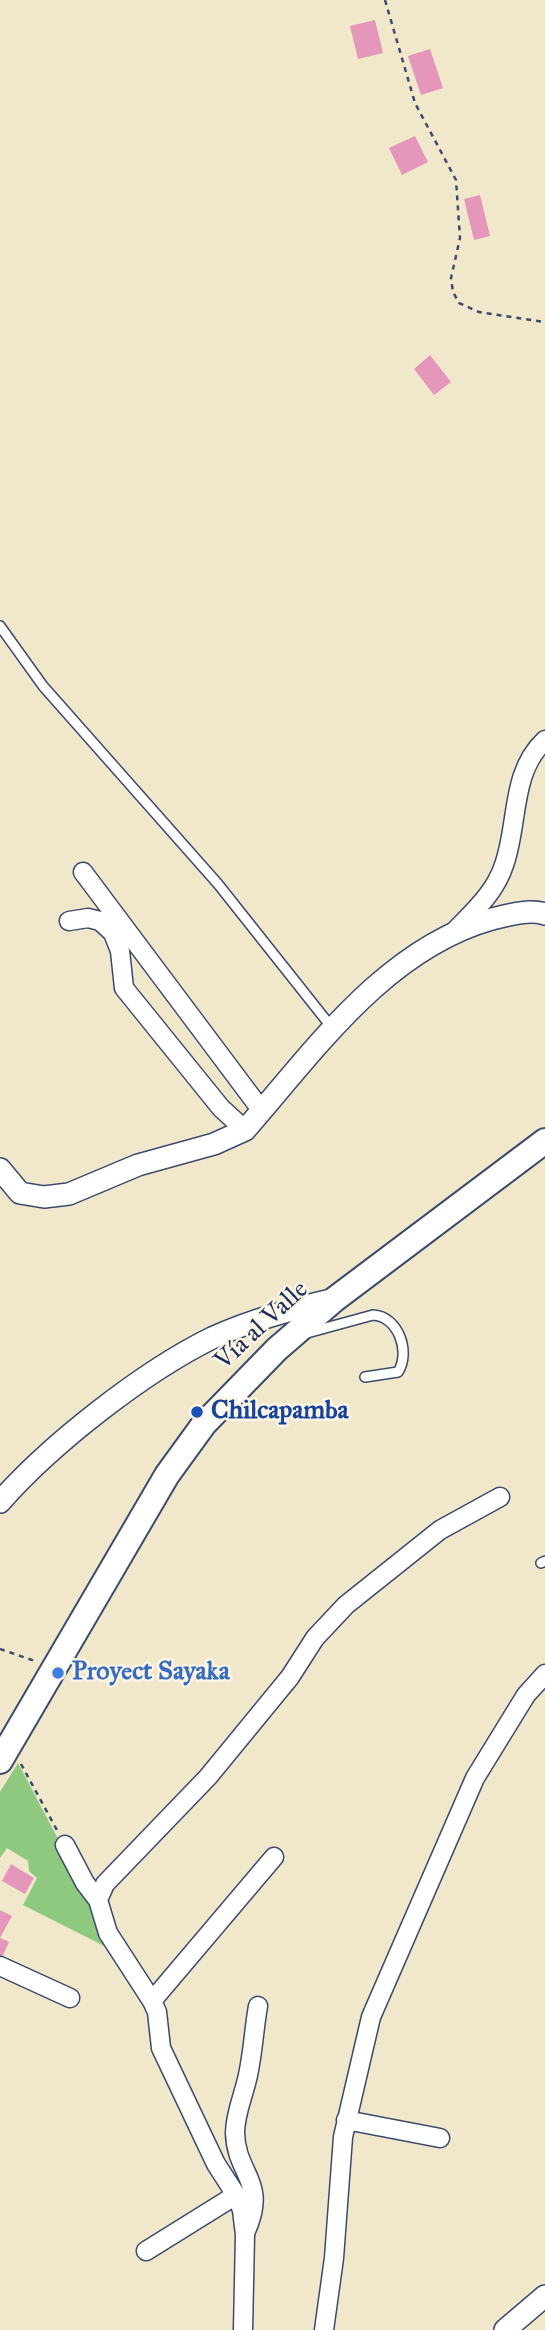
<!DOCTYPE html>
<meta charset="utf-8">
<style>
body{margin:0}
canvas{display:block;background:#f1e8cc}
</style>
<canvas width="545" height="2330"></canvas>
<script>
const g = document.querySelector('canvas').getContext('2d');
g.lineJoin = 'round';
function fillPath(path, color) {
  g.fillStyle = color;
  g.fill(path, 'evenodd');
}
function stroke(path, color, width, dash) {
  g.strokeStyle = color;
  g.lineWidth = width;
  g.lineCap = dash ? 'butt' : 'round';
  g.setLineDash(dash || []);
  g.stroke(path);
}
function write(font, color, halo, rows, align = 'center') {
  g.font = font + ' "IM FELL Great Primer",serif';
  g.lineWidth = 5;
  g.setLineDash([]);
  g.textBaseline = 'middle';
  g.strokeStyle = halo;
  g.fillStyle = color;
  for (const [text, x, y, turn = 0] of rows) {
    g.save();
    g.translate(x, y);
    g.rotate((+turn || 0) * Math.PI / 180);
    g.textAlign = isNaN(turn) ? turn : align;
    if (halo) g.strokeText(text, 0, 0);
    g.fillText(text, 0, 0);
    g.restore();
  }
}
const green = new Path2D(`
 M18,1763l76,144 14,41 -85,-43 14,-27 -8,-7 -1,-10 -21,-13 -7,10v-66z`);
const building = new Path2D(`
 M375,20l8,33 -25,6 -8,-33z
 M430,49l13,39 -22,7 -13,-39z
 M415,136l13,26 -26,13 -13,-27z
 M480,195l10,41 -16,4 -10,-41z
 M430,355l21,27 -17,13 -20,-26z
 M11,1864l23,14 -9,16 -23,-13z
 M0,1910l12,6 -12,22 9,4 -9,20z`);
const path = new Path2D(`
 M385,0l30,103 41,77 4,58 -9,40 2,14 6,11 20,9 66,10
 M0,1649l35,12
 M21,1764l37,68`);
const service = new Path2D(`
 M0,626l43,60 175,198 115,145
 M307,1333l66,-18c25,1 38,37 25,57l-33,5
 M541,1563l4,-2`);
const minor = new Path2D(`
 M83,872l179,239
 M69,921l19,-3 12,3 13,12 7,18 4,37 97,120 24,22
 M453,933c20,-21 42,-40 51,-68 15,-42 6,-92 41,-125
 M65,1845l20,38 13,17
 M0,1966l70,32
 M152,2001l122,-144
 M346,2120l94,18
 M246,2231c22,-50 -10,-56 -11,-98 0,-20 9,-38 13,-58 5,-23 6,-46 10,-69
 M146,2251l90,-56
 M243,2330l2,-95 -3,-25 -6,-15 -20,-31 -55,-116 -4,-36 -5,-11 -44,-68 -10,-33 7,-16 103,-107 82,-100 25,-39 31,-33 94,-75 60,-33
 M324,2330l10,-72 9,-121 28,-120 104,-239 51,-83 19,-21`);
const tertiary = new Path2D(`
 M0,1169l20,24 24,4 25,-3 69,-29 76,-21 31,-14c70,-80 140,-181 247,-211 16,-4 37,-10 53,-5
 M0,1502c51,-58 143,-130 212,-164 39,-18 81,-29 123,-39
 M505,2330l40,-34`);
const secondary = new Path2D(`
 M0,1761l167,-286 37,-51 73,-75 58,-50 210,-158`);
const markers = [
 [197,1412,7,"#1a4fb4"],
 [58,1673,7,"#3f7fe0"]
];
const streetNames = [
 ["Vía al Valle",262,1326,-43]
];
const transitNames = [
 ["Chilcapamba",211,1412]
];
const shopNames = [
 ["Proyect Sayaka",72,1673]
];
fillPath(green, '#8ec97f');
fillPath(building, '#e496bb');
stroke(service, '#3b4b6e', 12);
stroke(minor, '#3b4b6e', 21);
stroke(tertiary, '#3b4b6e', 24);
stroke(secondary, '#3b4b6e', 28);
stroke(path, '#3b4b6e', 2.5, [5, 5]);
stroke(service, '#fff', 9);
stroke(minor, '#fff', 18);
stroke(tertiary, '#fff', 21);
stroke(secondary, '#fff', 24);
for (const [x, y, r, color] of markers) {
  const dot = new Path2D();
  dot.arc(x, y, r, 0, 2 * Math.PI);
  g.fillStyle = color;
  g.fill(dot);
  stroke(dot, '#fcf5e5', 2.5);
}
write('26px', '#1b2f5e', '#fcf5e5', streetNames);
write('bold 26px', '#164399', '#fcf5e5', transitNames, 'left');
write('bold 26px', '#366cbe', '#fcf5e5', shopNames, 'left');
</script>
